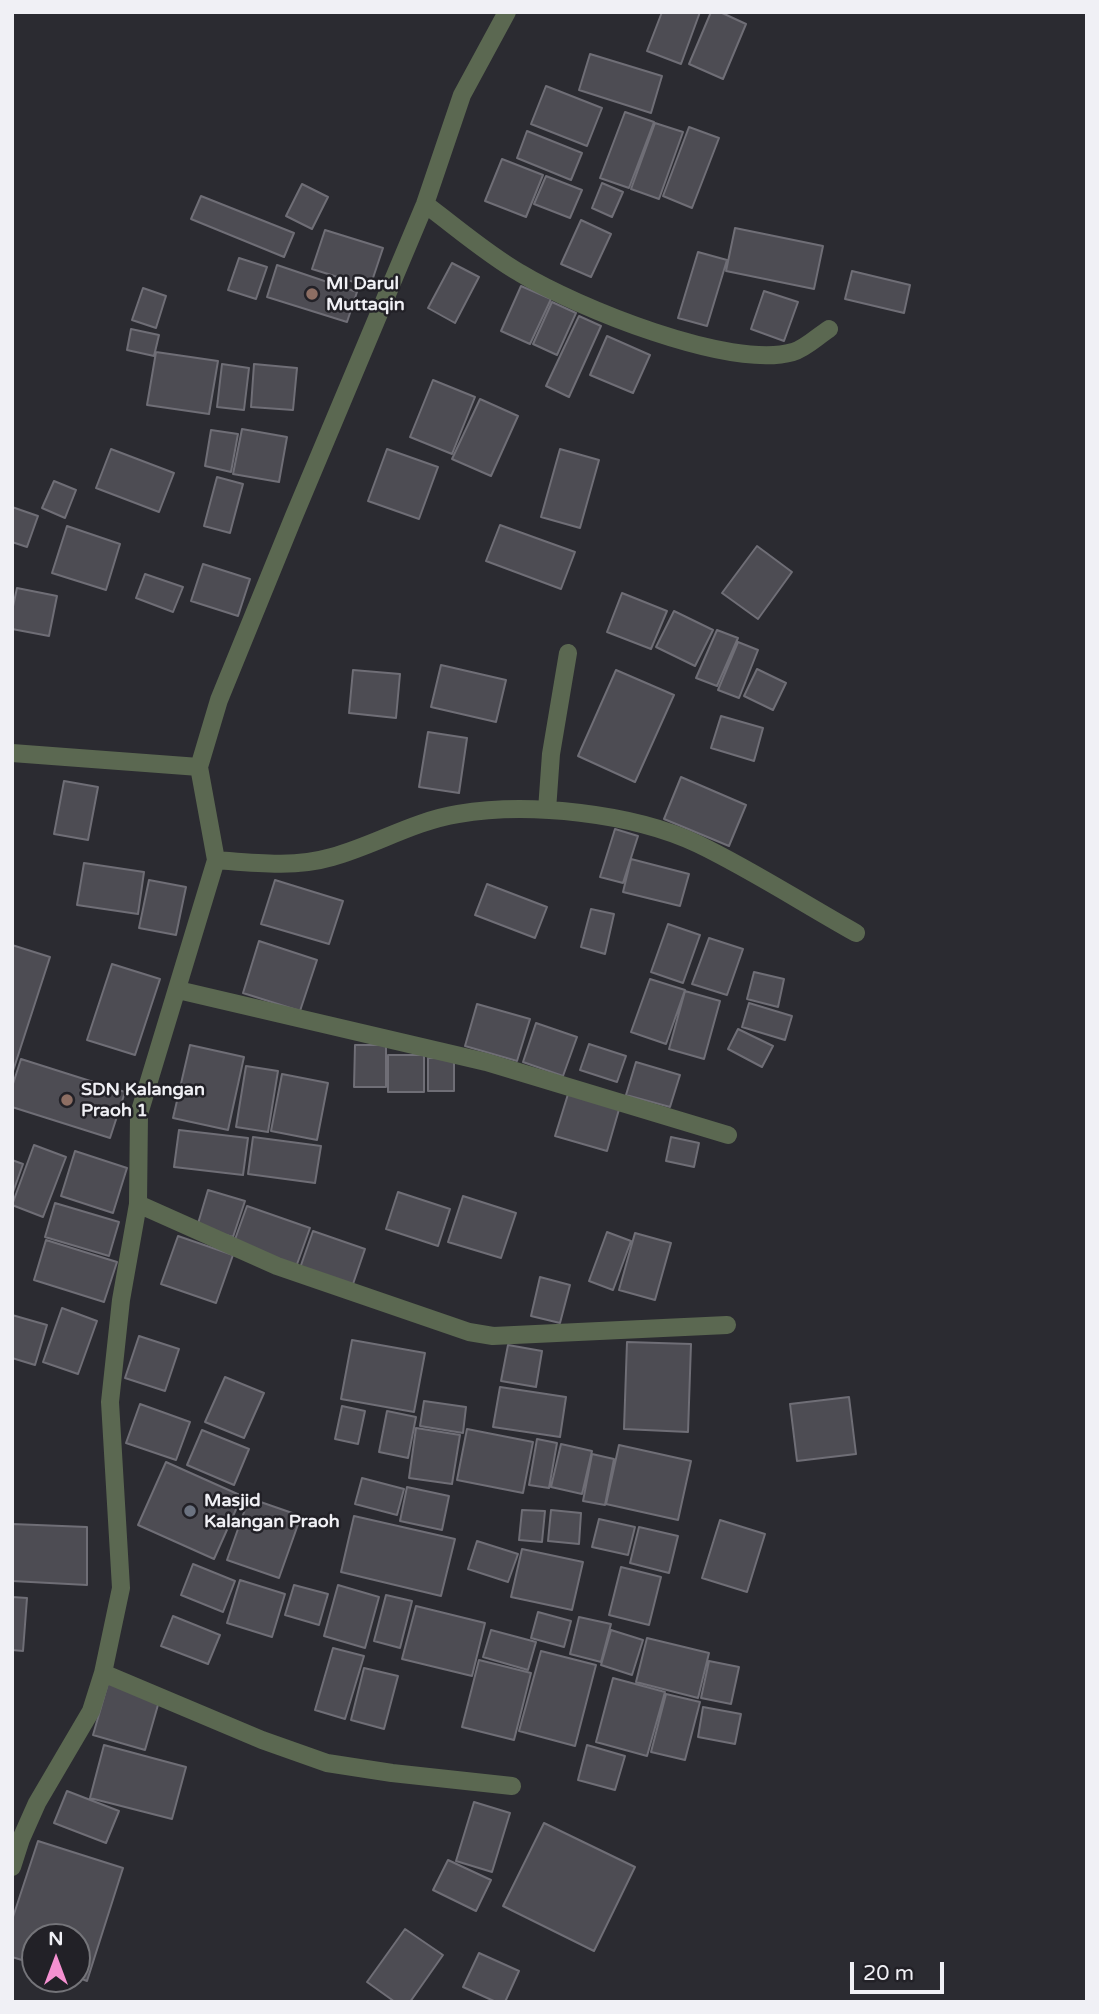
<!DOCTYPE html>
<style>
body{margin:0}
#map{position:relative;width:1099px;height:2014px;overflow:hidden;background:#2b2b31;font-family:"Varela Round",sans-serif}
canvas{display:block}
.frame{position:absolute;inset:0;border:14px solid #f0f0f5;pointer-events:none}
.north{position:absolute;left:21px;top:1923px;width:70px;height:70px;box-sizing:border-box;background:#222127;border:2px solid #747479;border-radius:50%;rotate:0deg;font-size:19px;font-weight:700;line-height:28px;text-align:center;color:#f0f0f5}
.north::after{content:'';display:block;margin:auto;width:24px;height:32px;background:#f590d1;clip-path:polygon(50% 0,100% 100%,50% 72%,0 100%)}
.scale{position:absolute;left:850px;top:1962px;width:94px;height:32px;box-sizing:border-box;border:4px solid #f0f0f5;border-top:0;padding-left:9px;font-size:21px;line-height:24px;white-space:nowrap;color:#f0f0f5;-webkit-text-stroke:5px #222127;paint-order:stroke}
</style>
<div id="map">
<canvas width="1099" height="2014"></canvas>
<div class="frame"></div>
<div class="north">N</div>
<div class="scale">20 m</div>
</div>
<script>
const g = document.querySelector('canvas').getContext('2d');
g.lineJoin = 'round';
function fillPath(path, color) {
  g.fillStyle = color;
  g.fill(path, 'evenodd');
}
function stroke(path, color, width, dash) {
  g.strokeStyle = color;
  g.lineWidth = width;
  g.lineCap = dash ? 'butt' : 'round';
  g.setLineDash(dash || []);
  g.stroke(path);
}
function write(font, color, halo, rows, align = 'center') {
  g.font = font + ' "Varela Round",sans-serif';
  g.lineWidth = 5;
  g.setLineDash([]);
  g.textBaseline = 'middle';
  g.strokeStyle = halo;
  g.fillStyle = color;
  for (const [text, x, y, turn = 0] of rows) {
    g.save();
    g.translate(x, y);
    g.rotate((+turn || 0) * Math.PI / 180);
    g.textAlign = isNaN(turn) ? turn : align;
    if (halo) g.strokeText(text, 0, 0);
    g.fillText(text, 0, 0);
    g.restore();
  }
}
const building = new Path2D(`
 M662,12h38l-19,52 -34,-13z
 M711,12h9l26,12 -23,55 -34,-15z
 M590,54l72,22 -11,37 -72,-23z
 M546,86l56,22 -15,38 -56,-22z
 M625,112l29,10 -25,66 -29,-10z
 M655,123l28,9 -24,67 -28,-10z
 M689,127l30,11 -27,70 -29,-12z
 M527,131l55,22 -11,27 -54,-22z
 M502,159l41,16 -17,42 -41,-16z
 M546,176l36,14 -12,28 -36,-14z
 M602,183l21,9 -11,25 -20,-9z
 M302,184l26,13 -16,32 -26,-13z
 M201,196l93,37 -10,24 -93,-38z
 M581,220l30,14 -20,43 -30,-13z
 M735,228l88,18 -9,43 -88,-18z
 M325,230l58,18 -13,39 -58,-18z
 M698,252l29,8 -20,66 -29,-8z
 M239,258l28,9 -11,32 -28,-9z
 M452,263l27,14 -24,46 -27,-15z
 M277,265l80,27 -10,30 -80,-25z
 M852,271l58,14 -6,28 -59,-14z
 M521,286l30,13 -21,45 -29,-13z
 M143,288l23,8 -10,32 -24,-8z
 M764,291l34,11 -14,39 -33,-12z
 M552,302l24,11 -19,42 -24,-11z
 M579,316l22,10 -32,71 -23,-11z
 M131,329l28,6 -5,21 -27,-6z
 M607,336l43,19 -17,38 -43,-18z
 M156,352l62,9 -9,53 -62,-9z
 M222,364l27,4 -5,42 -27,-3z
 M254,364l43,4 -4,42 -42,-3z
 M433,380l42,17 -23,57 -42,-17z
 M480,399l38,17 -27,60 -39,-17z
 M242,429l45,8 -8,45 -46,-8z
 M211,430l27,4 -7,38 -26,-6z
 M111,449l63,24 -15,39 -63,-24z
 M387,449l51,18 -19,52 -51,-18z
 M560,449l39,11 -19,68 -39,-11z
 M217,477l26,7 -13,49 -26,-7z
 M54,481l22,9 -11,28 -23,-10z
 M12,507l26,9 -11,31 -15,-5z
 M500,525l75,27 -14,37 -75,-28z
 M67,526l53,18 -14,46 -54,-17z
 M757,546l35,26 -34,47 -36,-26z
 M203,564l47,15 -12,37 -47,-15z
 M145,574l38,13 -10,25 -37,-14z
 M17,588l40,8 -8,40 -37,-7v-18z
 M622,593l45,18 -16,38 -44,-17z
 M674,611l39,19 -18,36 -39,-19z
 M717,630l21,8 -21,48 -21,-8z
 M738,642l20,8 -19,48 -21,-8z
 M441,665l65,15 -10,42 -65,-15z
 M757,669l29,14 -13,27 -29,-14z
 M353,670l47,4 -4,44 -47,-5z
 M616,670l58,25 -39,87 -57,-26z
 M721,716l42,12 -9,33 -43,-13z
 M428,732l39,6 -8,55 -40,-6z
 M681,777l65,28 -17,41 -65,-27z
 M64,781l34,6 -10,53 -34,-6z
 M615,829l23,7 -15,47 -23,-6z
 M631,859l58,15 -9,32 -57,-14z
 M84,863l60,9 -6,42 -61,-9z
 M149,880l37,7 -10,48 -37,-7z
 M275,880l68,21 -14,43 -68,-20z
 M487,884l60,23 -12,31 -60,-23z
 M591,909l23,5 -9,40 -24,-7z
 M668,924l32,11 -17,48 -32,-11z
 M709,938l34,11 -16,46 -35,-11z
 M259,941l58,19 -17,51 -57,-18z
 M12,945l38,12 -37,114 -1,-1z
 M112,964l48,15 -25,76 -48,-15z
 M754,972l30,7 -6,28 -31,-8z
 M650,979l35,11 -19,54 -35,-12z
 M685,991l35,10 -16,58 -35,-10z
 M749,1003l43,13 -7,24 -43,-13z
 M477,1004l53,15 -13,42 -52,-15z
 M536,1023l41,14 -14,39 -40,-14z
 M738,1029l35,17 -11,21 -34,-18z
 M589,1044l37,12 -9,26 -37,-12z
 M190,1045l54,12 -16,73 -55,-12z
 M355,1045h31v42h-32z
 M388,1055h36v37h-36z
 M428,1058h26v33h-26z
 M21,1059l104,33 -15,46 -98,-31v-20z
 M636,1062l44,13 -10,32 -44,-12z
 M246,1066l32,5 -10,61 -32,-5z
 M282,1074l46,9 -11,57 -46,-9z
 M569,1091l51,15 -13,45 -52,-15z
 M179,1130l69,8 -5,37 -69,-8z
 M253,1137l68,9 -6,37 -67,-9z
 M671,1137l28,6 -5,24 -28,-6z
 M34,1145l32,12 -23,60 -31,-12z
 M75,1151l52,17 -14,45 -52,-17z
 M12,1160l11,4 -11,31z
 M208,1190l37,11 -12,36 -36,-10z
 M398,1192l52,17 -12,37 -52,-17z
 M463,1196l53,17 -15,45 -53,-16z
 M55,1203l64,19 -10,34 -64,-19z
 M247,1206l63,22 -14,39 -63,-22z
 M313,1231l52,18 -13,38 -52,-19z
 M607,1232l24,9 -18,49 -24,-9z
 M635,1233l36,10 -16,57 -36,-10z
 M178,1236l55,19 -17,48 -55,-19z
 M46,1240l71,22 -13,40 -70,-22z
 M540,1277l30,8 -10,38 -29,-7z
 M62,1308l35,13 -19,53 -35,-12z
 M12,1315l35,10 -12,40 -23,-7z
 M139,1336l40,13 -14,42 -40,-13z
 M352,1340l73,13 -11,59 -73,-13z
 M627,1342l64,2 -3,88 -64,-3z
 M508,1345l34,6 -6,36 -35,-6z
 M225,1377l39,16 -20,45 -39,-16z
 M500,1387l66,10 -6,40 -67,-10z
 M849,1397l7,57 -59,7 -7,-57z
 M424,1401l42,6 -3,26 -43,-7z
 M140,1404l50,18 -14,38 -50,-17z
 M342,1406l23,5 -7,33 -23,-5z
 M387,1411l29,6 -8,41 -29,-6z
 M416,1428l44,7 -8,49 -43,-6z
 M467,1429l66,13 -10,51 -66,-13z
 M202,1430l47,19 -15,36 -47,-20z
 M537,1439l20,4 -8,45 -20,-3z
 M561,1444l31,7 -10,43 -31,-7z
 M619,1445l72,16 -13,59 -72,-16z
 M592,1454l22,5 -9,46 -22,-4z
 M166,1462l76,34 -28,63 -76,-34z
 M362,1478l42,11 -7,26 -42,-11z
 M407,1487l42,9 -7,34 -42,-9z
 M249,1498l52,18 -22,62 -52,-18z
 M522,1510l23,1 -3,31 -23,-2z
 M551,1510l30,3 -2,31 -31,-3z
 M354,1516l101,23 -14,57 -100,-24z
 M599,1519l36,8 -7,28 -36,-8z
 M720,1520l45,14 -18,58 -45,-14z
 M12,1524l75,3v58l-75,-4z
 M639,1527l39,9 -9,37 -39,-10z
 M477,1541l41,13 -10,28 -40,-13z
 M522,1549l61,13 -11,48 -61,-13z
 M193,1564l42,17 -12,31 -42,-17z
 M621,1567l40,10 -12,48 -40,-10z
 M240,1580l45,14 -13,43 -45,-14z
 M294,1585l34,9 -9,31 -34,-10z
 M338,1585l41,12 -14,51 -41,-12z
 M386,1595l26,6 -12,47 -26,-7z
 M12,1597l15,1 -4,53 -11,-1z
 M416,1606l69,17 -13,53 -70,-17z
 M538,1612l33,9 -7,26 -33,-9z
 M173,1616l47,19 -12,29 -47,-18z
 M579,1617l32,7 -10,38 -31,-8z
 M491,1630l45,12 -8,28 -45,-13z
 M611,1630l32,10 -11,35 -31,-10z
 M647,1638l62,15 -11,45 -62,-16z
 M333,1648l31,8 -19,63 -30,-9z
 M541,1651l55,14 -21,81 -56,-15z
 M479,1660l52,13 -17,67 -52,-13z
 M709,1661l30,6 -8,37 -30,-6z
 M364,1668l34,8 -14,53 -33,-9z
 M613,1678l52,14 -18,64 -51,-14z
 M108,1683l52,15 -15,52 -52,-15z
 M666,1694l34,8 -15,58 -34,-8z
 M703,1707l38,7 -6,30 -37,-7z
 M104,1745l82,22 -14,52 -82,-21z
 M587,1745l38,11 -10,34 -37,-10z
 M67,1791l52,20 -13,32 -52,-20z
 M474,1802l36,11 -18,59 -36,-11z
 M544,1823l91,44 -41,84 -91,-45z
 M38,1841l85,27 -36,113 -10,-4v-40h-42v27l-23,-7v-37z
 M448,1860l43,20 -15,31 -43,-21z
 M405,1929l38,26 -33,47h-15l-28,-20z
 M479,1953l40,18 -14,31h-9l-33,-15z`);
const street = new Path2D(`
 M425,204c31,23 62,50 95,69 56,34 210,97 273,79 12,-3 25,-16 36,-23
 M12,753l187,14
 M547,810l4,-56 17,-101
 M216,860c39,3 78,8 116,-3 43,-12 82,-36 126,-43 71,-12 175,-1 240,30 54,26 106,60 158,89
 M178,990l308,72 242,73
 M138,1204l139,62 192,66 24,4 234,-11
 M103,1673l159,67 65,23 65,10 120,13
 M12,1867l9,-28 16,-36 54,-92 12,-38 18,-85 -11,-186 11,-102 17,-96 1,-90 77,-254 -17,-93 20,-67 75,-184 131,-312 37,-109 45,-83`);
const markers = [
 [312,294,7,"#8d6e63"],
 [67,1100,7,"#8d6e63"],
 [190,1511,7,"#6b7280"]
];
const poiNames = [
 ["MI Darul",326,284],
 ["Muttaqin",326,305],
 ["SDN Kalangan",81,1090],
 ["Praoh 1",81,1111],
 ["Masjid",204,1501],
 ["Kalangan Praoh",204,1522]
];
fillPath(building, '#4d4c53');
stroke(building, '#6f6e76', 2);
stroke(street, '#5b6851', 18);
for (const [x, y, r, color] of markers) {
  const dot = new Path2D();
  dot.arc(x, y, r, 0, 2 * Math.PI);
  g.fillStyle = color;
  g.fill(dot);
  stroke(dot, '#222127', 2.5);
}
write('bold 18px', '#f0f0f5', '#222127', poiNames, 'left');
</script>
